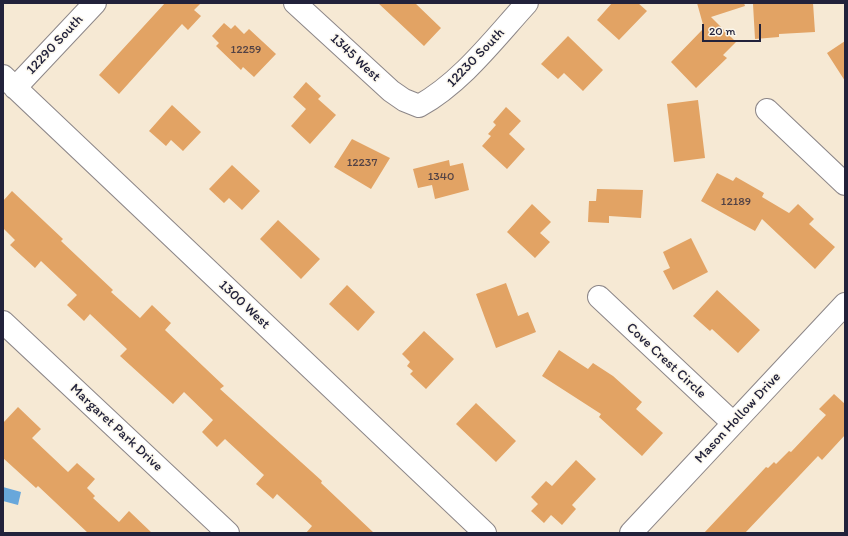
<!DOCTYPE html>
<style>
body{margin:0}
#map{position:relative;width:848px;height:536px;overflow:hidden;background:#f6e9d4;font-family:Itim,sans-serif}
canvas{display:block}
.frame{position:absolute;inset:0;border:4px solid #22223b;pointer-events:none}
.scale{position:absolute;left:702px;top:24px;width:59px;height:18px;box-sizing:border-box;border:2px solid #22223b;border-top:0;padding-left:5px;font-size:12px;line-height:14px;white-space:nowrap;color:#22223b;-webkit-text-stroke:3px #fbf7ec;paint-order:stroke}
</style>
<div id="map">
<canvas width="848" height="536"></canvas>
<div class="frame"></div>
<div class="scale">20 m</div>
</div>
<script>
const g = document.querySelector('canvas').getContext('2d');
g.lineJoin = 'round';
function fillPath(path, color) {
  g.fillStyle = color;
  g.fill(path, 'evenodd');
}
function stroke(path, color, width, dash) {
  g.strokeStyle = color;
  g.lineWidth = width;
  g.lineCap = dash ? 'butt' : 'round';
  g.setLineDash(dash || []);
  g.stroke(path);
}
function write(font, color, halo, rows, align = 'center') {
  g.font = font + ' Itim,sans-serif';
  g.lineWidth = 3;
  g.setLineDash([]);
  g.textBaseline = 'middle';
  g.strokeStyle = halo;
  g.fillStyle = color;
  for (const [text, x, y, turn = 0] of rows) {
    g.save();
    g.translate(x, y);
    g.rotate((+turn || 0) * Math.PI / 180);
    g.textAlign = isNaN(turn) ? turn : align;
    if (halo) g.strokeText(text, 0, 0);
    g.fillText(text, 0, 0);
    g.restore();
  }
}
const water = new Path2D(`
 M3,487l18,5 -3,13 -15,-4z`);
const building = new Path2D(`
 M165,3h36l-7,7 7,6 -13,14 -6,-6 -63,70 -20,-19z
 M378,3h37l26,25 -17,18z
 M612,3h26l9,8 -28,29 -22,-20z
 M697,3h47l1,3 -34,11 25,25 -13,13 4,3 -31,30 -25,-26 33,-34z
 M764,3h49l2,29 -36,2v3l-24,2 -2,-35z
 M224,23l7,6 4,-4 9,9 5,-5 27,25 -22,23 -11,-10 -2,3 -25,-24 3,-3 -7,-7z
 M568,36l35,34 -20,21 -19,-18 -6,6 -17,-15z
 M845,41v40l-18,-28z
 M306,82l15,14 -3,3 18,16 -26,29 -19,-18 15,-17 -13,-12z
 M698,100l7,58 -31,4 -7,-58z
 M172,105l29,27 -18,19 -12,-11 -5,6 -17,-15z
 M506,107l15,14 -12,13 16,15 -18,20 -25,-23 9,-10 -3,-2 8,-9 -3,-3z
 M352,139l38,19 -19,31 -37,-22z
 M449,160l1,6 13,-3 6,27 -34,9 -3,-14 -14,3 -5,-19z
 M232,165l28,26 -18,19 -13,-12 -5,5 -15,-14z
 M717,173l16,8 3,-4 28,16 -2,4 27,16 9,-9 16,15 -5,5 26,23 -20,22 -53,-50 -7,12 -54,-30z
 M597,189l46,1 -2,28 -32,-2v7l-21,-1 1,-21h7z
 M12,191l51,48 -2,2 52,49 -2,2 29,26 12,-13 19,18 -6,7 59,56 -4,3 102,92 -1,2 53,50h-68l6,-7 -35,-32 -4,5 -17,-15 8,-9 -39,-36 -8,8 -15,-15 11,-12 -29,-28 -11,12 -53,-48 7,-7 -37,-35 -6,7 -17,-16 10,-10 -36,-34 -6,7 -25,-23 5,-5 -12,-12v-27z
 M532,204l19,18 -11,11 10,9 -15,16 -28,-26z
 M278,220l42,39 -19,20 -41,-40z
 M691,238l17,34 -35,18 -10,-19 7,-3 -7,-16z
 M506,283l12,33 10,-4 8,20 -40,16 -20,-54z
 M347,285l28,27 -17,19 -29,-27z
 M717,290l43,40 -22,23 -26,-24 -2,2 -17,-15z
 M424,331l30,28 -28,30 -16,-15 3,-3 -6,-5 3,-4 -8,-8z
 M559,350l29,19 5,-6 20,13 29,26 -6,7 27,24 -21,23 -43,-39 2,-3 -59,-38z
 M834,394l11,10v31l-23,25 -4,-4 -73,77h-41l62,-66 2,1 6,-6 2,2 13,-13 2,1 35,-37 -7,-6z
 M476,403l40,38 -20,21 -40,-38z
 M18,407l23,22 -9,9 36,34 9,-9 18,16 -8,9 8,8 -2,2 26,24 10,-11 23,22h-64l-50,-47 -2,2 -33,-30v-35z
 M576,460l20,19 -24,26 4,4 -14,16 -11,-10 -7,8 -13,-12 7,-7 -7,-7 15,-16 6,5z`);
const minor = new Path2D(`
 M295,3l96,88 13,9 15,6c43,-24 75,-67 108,-103
 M3,76l482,457
 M15,88l80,-85
 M767,110l78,74
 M599,297l134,126
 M3,322l225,211
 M631,533l214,-229`);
const numberNames = [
 ["12259",246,50],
 ["12237",362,163],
 ["1340",441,177],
 ["12189",736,202]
];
const streetNames = [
 ["12290 South",55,45,-47],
 ["1345 West",355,58,43],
 ["12230 South",476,58,-46],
 ["1300 West",244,305,43],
 ["Cove Crest Circle",666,361,43],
 ["Mason Hollow Drive",738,418,-47],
 ["Margaret Park Drive",116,428,43]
];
fillPath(water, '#68a7db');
fillPath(building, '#e2a364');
stroke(minor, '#8c8688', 24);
stroke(minor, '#fff', 22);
write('12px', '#524245', null, numberNames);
write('14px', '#22223b', '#fbf7ec', streetNames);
</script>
